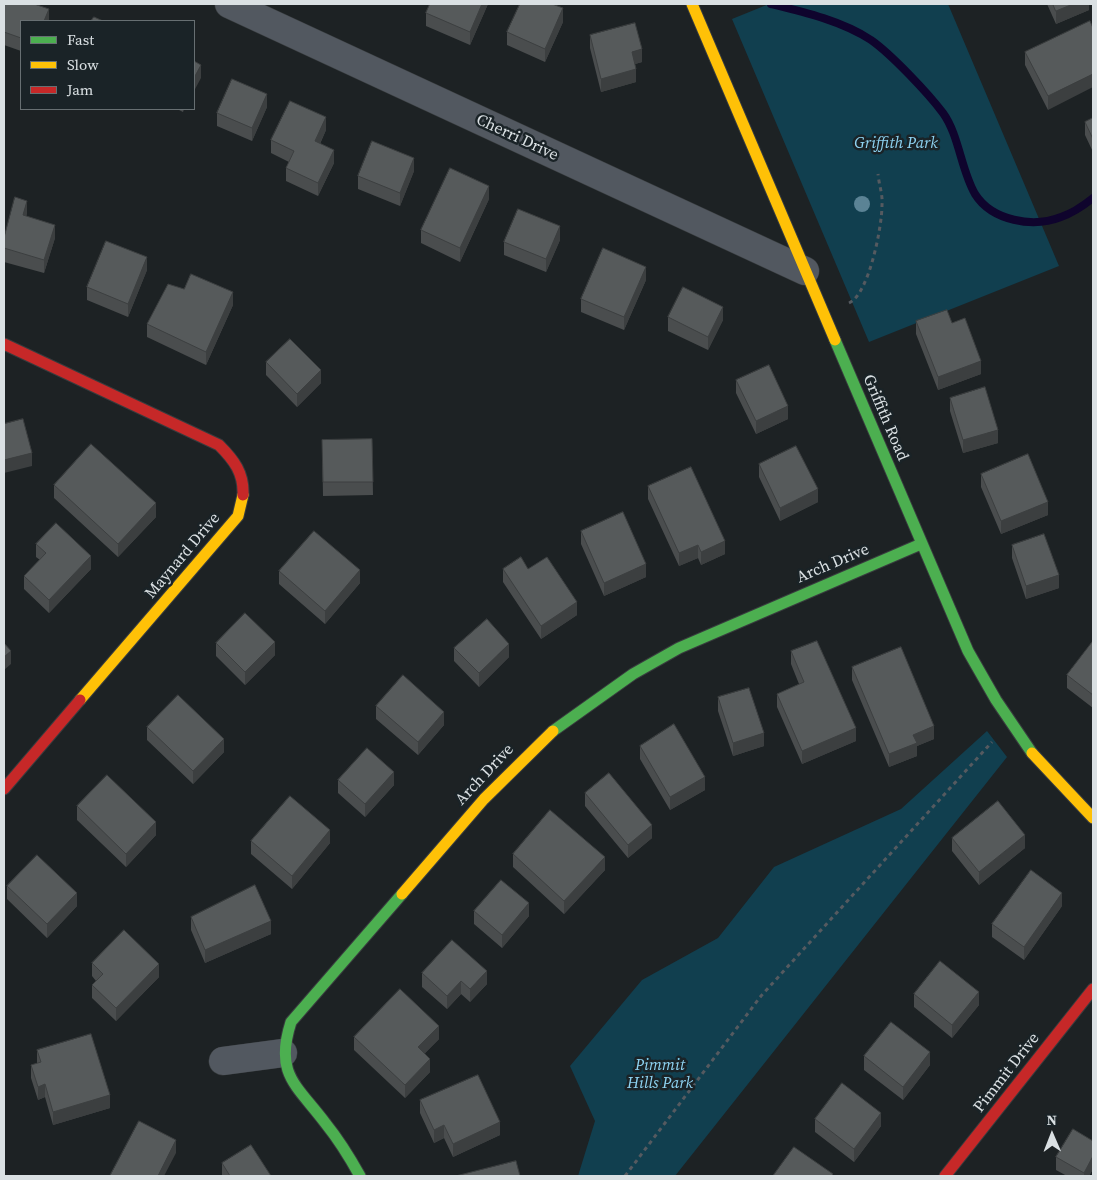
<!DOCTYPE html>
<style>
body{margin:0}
#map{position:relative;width:1097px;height:1180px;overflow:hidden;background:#1d2224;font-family:"Source Serif 4",serif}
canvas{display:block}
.frame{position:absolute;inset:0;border:5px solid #dae0e3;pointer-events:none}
.legend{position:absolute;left:20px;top:20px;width:175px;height:90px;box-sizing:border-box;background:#1a2327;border:1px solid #676f72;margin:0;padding:6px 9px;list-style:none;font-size:15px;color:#dae0e3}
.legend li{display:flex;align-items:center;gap:10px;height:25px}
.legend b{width:25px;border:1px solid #676f72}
.north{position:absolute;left:1027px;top:1110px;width:50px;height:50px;-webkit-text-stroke:4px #1a2327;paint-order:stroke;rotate:359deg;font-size:14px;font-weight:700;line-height:20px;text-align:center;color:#dae0e3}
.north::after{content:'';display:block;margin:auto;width:18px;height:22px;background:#dae0e3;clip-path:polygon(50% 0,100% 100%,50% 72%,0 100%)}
</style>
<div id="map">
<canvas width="1097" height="1180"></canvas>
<div class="frame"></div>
<ul class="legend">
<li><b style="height:6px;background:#4caf50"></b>Fast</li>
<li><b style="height:6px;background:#ffc107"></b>Slow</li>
<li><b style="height:6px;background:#c62828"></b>Jam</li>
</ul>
<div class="north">N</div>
</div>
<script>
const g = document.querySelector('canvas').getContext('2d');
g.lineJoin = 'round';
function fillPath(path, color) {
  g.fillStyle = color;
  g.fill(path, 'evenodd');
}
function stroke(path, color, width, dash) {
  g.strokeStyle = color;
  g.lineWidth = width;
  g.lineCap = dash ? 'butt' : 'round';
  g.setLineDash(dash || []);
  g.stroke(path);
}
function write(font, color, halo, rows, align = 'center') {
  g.font = font + ' "Source Serif 4",serif';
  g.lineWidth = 5;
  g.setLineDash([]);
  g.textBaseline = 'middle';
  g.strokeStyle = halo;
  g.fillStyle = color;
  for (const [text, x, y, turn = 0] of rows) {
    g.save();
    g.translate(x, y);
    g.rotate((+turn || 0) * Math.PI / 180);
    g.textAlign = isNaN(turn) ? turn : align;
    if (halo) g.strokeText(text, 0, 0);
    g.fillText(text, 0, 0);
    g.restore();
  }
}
const green = new Path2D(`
 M769,4h179l111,262 -190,76 -137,-323z
 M987,731l20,26 -332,419h-97l17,-55 -25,-55 72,-86 76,-42 56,-71 127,-58z`);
const stream = new Path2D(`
 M771,4c33,8 71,17 100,36 20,14 57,53 72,73 16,22 18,57 32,81 17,27 58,34 86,23 12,-4 22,-11 32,-19`);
const path = new Path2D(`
 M849,303c20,-9 33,-76 33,-98 1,-10 -3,-20 -4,-31
 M625,1176l136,-180 231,-254`);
const street = new Path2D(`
 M229,4l576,267
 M223,1061l60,-8`);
const fast = new Path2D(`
 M835,340l133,311 28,49 36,53
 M553,731l80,-57 46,-26 242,-104
 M360,1176c-10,-18 -21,-36 -34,-52 -29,-39 -52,-49 -35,-102l111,-128`);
const slow = new Path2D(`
 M692,4l143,336
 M80,700l158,-184 5,-21
 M1032,753l61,65
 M402,894l82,-95 69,-68`);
const jam = new Path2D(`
 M4,344l215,101c15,15 25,28 24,50
 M4,789l76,-89
 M945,1176l148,-187`);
const trees = [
 [862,204]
];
const wall = new Path2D(`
 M4,4l45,17h-28v30l-17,-6z
 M430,4h58l-18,41 -44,-19v-13z
 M1047,4h42v6l-33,14z
 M1090,21l-42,89 -23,-45v-13z
 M563,22l-18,40 -38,-17v-13z
 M590,35l52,27 -7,2 1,18 -35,10 -11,-44z
 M267,107l-15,34 -35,-15v-13z
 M177,109h7l-1,3z
 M1093,118v34l-8,-17v-13z
 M326,130l-6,14 14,19 -16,33 -32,-15v-13l3,-6 -18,-9v-13z
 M414,171l-14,35 -42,-17v-13z
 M489,199l-29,63 -39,-19v-13z
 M27,214l-1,2 29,22 -11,35 -40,-11v-24z
 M560,240l-14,32 -42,-17v-13z
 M147,270l-19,47 -41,-17v-13z
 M646,280l-22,50 -43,-18v-13z
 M184,289l49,16 -27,60 -59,-28v-13z
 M668,317l55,3 -15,30 -40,-19z
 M916,321l36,2 29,51 -43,16 -22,-56z
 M266,362l55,21 -24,24 -31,-32z
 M736,380l52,39 -32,15 -20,-41z
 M950,398l48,45 -35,10 -13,-42z
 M372,439l1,56 -50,1 -1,-56z
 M759,464l59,38 -38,19 -21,-44z
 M981,474l67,41 -47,19 -20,-47z
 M54,485l102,32 -38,40 -64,-59z
 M648,486l77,68 -24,11 -3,-7 -19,8 -31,-67z
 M581,531l65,46 -42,19 -23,-52z
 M36,544l55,25 -42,44 -25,-24v-13l16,-16 -4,-3z
 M1012,545l47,43 -33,11 -14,-41z
 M503,569h25l49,46 -36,24 -38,-57z
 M279,571l81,12 -35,41 -46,-40z
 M1093,641v67l-26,-20v-13z
 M216,643l59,12 -30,30 -29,-29z
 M454,648l55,9 -30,30 -25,-26z
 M791,651l65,90 -54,23 -25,-57v-13l22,-10 -8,-20z
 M852,667l82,72 -17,7v10l-28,11 -37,-87z
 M718,697l46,49 -31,10 -15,-45z
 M376,706l68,19 -26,30 -42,-36z
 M147,727l77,25 -31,32 -46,-44z
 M640,746l65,44 -35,20 -30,-51z
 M338,780l56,5 -29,32 -27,-24z
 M585,793l67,45 -24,20 -43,-52z
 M77,806l79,29 -30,32 -49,-47z
 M952,838l73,10 -46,37 -27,-34z
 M251,841l79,2 -38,46 -41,-35z
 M513,854l92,16 -41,44 -51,-47z
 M7,886l70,20 -30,32 -40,-39z
 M1062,906l-38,54 -32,-23v-13z
 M474,911l55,5 -27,32 -28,-24z
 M191,917l80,17 -66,29 -14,-33z
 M92,963l67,14 -43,44 -24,-23v-13l4,-4 -4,-5z
 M422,973l65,11 -17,18 -9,-8 -14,15 -25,-22z
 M914,994l65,11 -27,33 -38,-31z
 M354,1037l85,2 -14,14 5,19 -25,26 -51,-48z
 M37,1050l73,58 -57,17 -8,-28 -7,3 -7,-22v-13l6,-1z
 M864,1056l66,9 -27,35 -39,-30z
 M420,1100l80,35 -47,22 -9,-19 -10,5 -14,-30z
 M815,1119l66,7 -27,36 -39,-30z
 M1093,1141v28l-4,7h-22l-11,-6v-13z
 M222,1163l49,13h-49z`);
const shadedWall = new Path2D(`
 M482,4h6l-18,41v-13z
 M1073,4h16v6l-33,14v-13z
 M563,8v14l-18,40v-13z
 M49,9v12h-5z
 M642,49v13l-10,3v-13z
 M201,65v13l-7,13v-13z
 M636,69v13l-35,10v-13z
 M1093,74v13l-45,23v-14z
 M267,94v13l-15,34v-13z
 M326,117v13l-11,24v-13z
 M334,150v13l-16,33v-13z
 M414,158v13l-14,35v-13z
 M489,186v13l-29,63v-14z
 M27,201v13l-4,14v-13z
 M55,225v13l-11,35v-13z
 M560,226v14l-14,32v-13z
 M147,257v13l-19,47v-13z
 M646,267v13l-22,50v-13z
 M233,292v13l-27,60v-13z
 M723,307v13l-15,30v-13z
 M981,361v13l-43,16v-13z
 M321,370v13l-24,24v-13z
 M788,406v13l-32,15v-13z
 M998,430v13l-35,10v-13z
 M32,453v13l-28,7v-13z
 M818,489v13l-38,19v-13z
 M1048,502v13l-47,19v-13z
 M156,503v14l-38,40v-13z
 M725,541v13l-24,11v-13z
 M698,545v13l-19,8v-13z
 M91,556v13l-42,44v-13z
 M646,564v13l-42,19v-13z
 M360,570v13l-35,41v-13z
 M1059,575v13l-33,11v-13z
 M577,602v13l-36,24v-13z
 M275,642v13l-30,30v-13z
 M509,644v13l-30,30v-14z
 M11,651v13l-7,6v-13z
 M444,712v13l-26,30v-13z
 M934,726v13l-17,7v10l-28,11v-13l24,-19z
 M856,728v13l-54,23v-13z
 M764,733v13l-31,10v-13z
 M224,739v13l-31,32v-13z
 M394,772v13l-29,32v-13z
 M705,777v13l-35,20v-13z
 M156,822v13l-30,32v-13z
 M652,825v13l-24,20v-13z
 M330,830v13l-38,46v-13z
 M1025,835v13l-46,37v-13z
 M605,857v13l-41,44v-13z
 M77,893v13l-30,32v-14z
 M1062,893v13l-38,54v-13z
 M529,903v13l-27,32v-13z
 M271,921v13l-66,29v-13z
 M159,964v13l-43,44v-13z
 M487,971v13l-17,18v-13z
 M461,981v13l-14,15v-13z
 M979,992v13l-27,33v-13z
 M439,1026v13l-21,21v-13z
 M930,1052v13l-27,35v-13z
 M430,1059v13l-25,26v-13z
 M45,1084v13l-7,3v-13z
 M110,1095v13l-57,17v-13z
 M881,1113v13l-27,36v-13z
 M500,1122v13l-47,22v-13z
 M444,1125v13l-10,5v-13z
 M176,1140v13l-12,23h-6z
 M1093,1156v13l-4,7h-5v-3z`);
const building = new Path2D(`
 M4,4h30l15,5 -5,12h-23v17l-17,-6z
 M430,4h52l-12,28 -44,-19z
 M520,4h32l11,4 -18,41 -38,-17z
 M1053,4h20l-17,7z
 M94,17l9,4h-12z
 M1090,21l3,7v46l-45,22 -23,-44z
 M635,23l7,26 -10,3 4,17 -35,10 -11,-44z
 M194,61l7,4 -7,13z
 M232,79l35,15 -15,34 -35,-15z
 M290,101l36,16 -11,24 19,9 -16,33 -32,-15 8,-17 -23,-11z
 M1093,118v21l-8,-17z
 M372,141l42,17 -14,35 -42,-17z
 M450,168l39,18 -29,62 -39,-18z
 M15,197l12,4 -4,14 32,10 -11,35 -40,-12v-10z
 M518,209l42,17 -14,33 -42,-17z
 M106,241l41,16 -19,47 -41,-17z
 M603,248l43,19 -22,50 -43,-18z
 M191,274l42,18 -27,60 -59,-28 21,-40 16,5z
 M683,287l40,20 -15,30 -40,-20z
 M947,310l5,13 13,-5 16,43 -43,16 -22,-56z
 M290,339l31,31 -24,24 -31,-32z
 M769,365l19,41 -32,15 -20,-41z
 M985,387l13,43 -35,10 -13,-42z
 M23,419l9,34 -28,7v-36z
 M372,439l1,43h-50l-1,-42z
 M91,444l65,59 -38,41 -64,-59z
 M796,446l22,43 -38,19 -21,-44z
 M1028,454l20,48 -47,19 -20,-47z
 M691,467l34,74 -24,11 -3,-7 -19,8 -31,-67z
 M623,512l23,52 -42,19 -23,-52z
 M56,523l35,33 -42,44 -25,-24 22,-23 -10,-9z
 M314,531l46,39 -35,41 -46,-40z
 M1044,534l15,41 -33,11 -14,-41z
 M521,557l7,12 19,-12 30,45 -36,24 -38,-57z
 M245,613l30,29 -30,30 -29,-29z
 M487,619l22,25 -30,29 -25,-25z
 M817,641l39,87 -54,23 -25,-57 27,-12 -13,-31z
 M1093,641v54l-26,-20z
 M4,643l7,8 -7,6z
 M901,647l33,79 -21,9 4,8 -28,11 -37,-87z
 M403,675l41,37 -26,30 -42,-36z
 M749,688l15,45 -31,10 -15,-46z
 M178,695l46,44 -31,32 -46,-44z
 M674,724l31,53 -35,20 -30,-51z
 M367,748l27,24 -29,32 -27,-24z
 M609,773l43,52 -24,20 -43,-52z
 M107,775l49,47 -30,32 -49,-48z
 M290,796l40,34 -38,46 -41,-35z
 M998,801l27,34 -46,37 -27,-34z
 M550,810l55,47 -41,44 -51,-47z
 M37,855l40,38 -30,31 -40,-38z
 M1031,870l31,23 -38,54 -32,-23z
 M501,880l28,23 -27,32 -28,-24z
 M255,885l16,36 -66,29 -14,-33z
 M124,930l35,34 -43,44 -24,-23 11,-11 -11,-11z
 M452,940l35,31 -17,18 -9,-8 -14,15 -25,-23z
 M940,961l39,31 -27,33 -38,-31z
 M400,989l39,37 -21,21 12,12 -25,26 -51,-48z
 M891,1022l39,30 -27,35 -39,-31z
 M91,1034l19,61 -57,17 -8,-28 -7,3 -7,-22 10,-3 -4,-12z
 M478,1075l22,47 -47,22 -9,-19 -10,5 -14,-30z
 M842,1083l39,30 -27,36 -39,-30z
 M139,1121l37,19 -18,36h-48z
 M1073,1129l20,12v15l-9,17 -28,-16z
 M251,1145l20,31h-41l-8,-13z
 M794,1147l39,27 -2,2h-58z
 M516,1161l4,15h-64z`);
const streetNames = [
 ["Cherri Drive",517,138,25],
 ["Griffith Road",885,418,67],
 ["Maynard Drive",183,556,-50],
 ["Arch Drive",833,564,-23],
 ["Arch Drive",485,775,-47],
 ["Pimmit Drive",1007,1073,-52]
];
const parkNames = [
 ["Griffith Park",896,144],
 ["Pimmit",660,1066],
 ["Hills Park",660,1084]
];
fillPath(green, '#113f4f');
stroke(stream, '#0f042d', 8);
stroke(street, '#383c3e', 29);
stroke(fast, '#383c3e', 13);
stroke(slow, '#383c3e', 13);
stroke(jam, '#383c3e', 13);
stroke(path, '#555a60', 3, [4, 4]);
stroke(street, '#525860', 28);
stroke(fast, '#4caf50', 11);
stroke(slow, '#ffc107', 11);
stroke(jam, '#c62828', 11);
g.fillStyle = '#5b8395';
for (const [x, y] of trees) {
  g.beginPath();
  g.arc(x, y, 8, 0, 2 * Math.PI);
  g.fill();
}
fillPath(wall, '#4a4d4e');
fillPath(shadedWall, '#3c3f40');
fillPath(building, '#565a5b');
stroke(building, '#3c3f40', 1);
write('16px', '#dae0e3', '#1a2327', streetNames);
write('italic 16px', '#8ed3f2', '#1a2327', parkNames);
</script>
